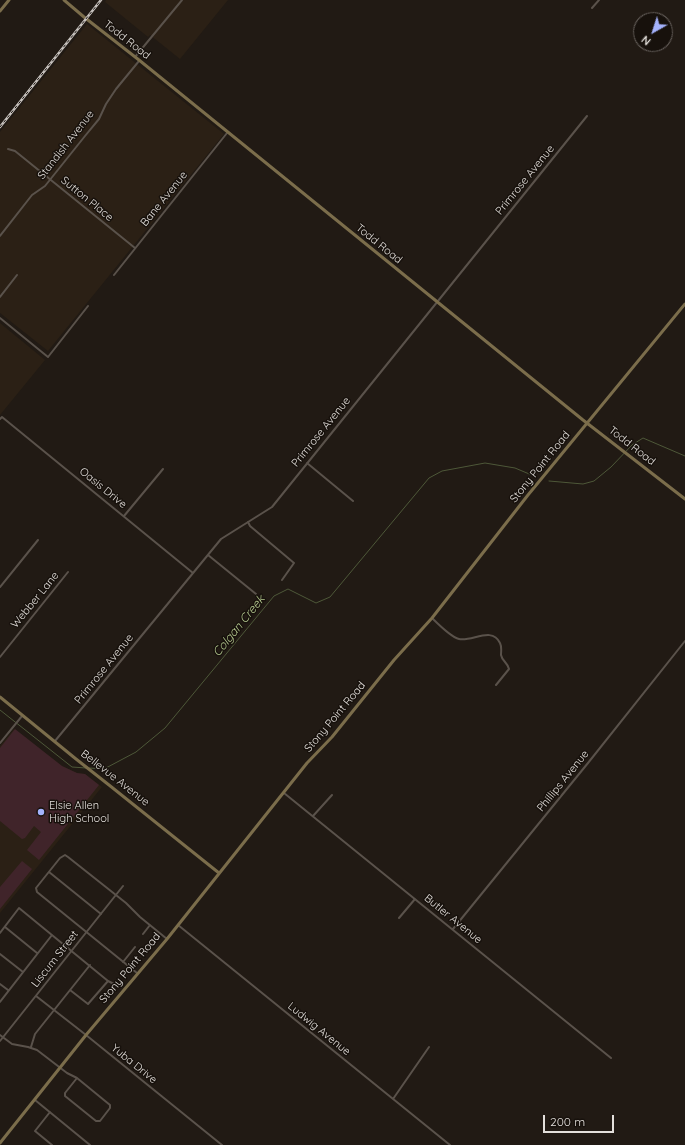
<!DOCTYPE html>
<style>
body{margin:0}
#map{position:relative;width:685px;height:1145px;overflow:hidden;background:#211a14;font-family:Quicksand,sans-serif}
canvas{display:block}
.north{position:absolute;left:633px;top:12px;width:40px;height:40px;box-sizing:border-box;background:#17110c;border:1px solid #69635f;border-radius:50%;rotate:219deg;font-size:11px;font-weight:700;line-height:16px;text-align:center;color:#e3dfdb}
.north::after{content:'';display:block;margin:auto;width:14px;height:18px;background:#a4b2fc;clip-path:polygon(50% 0,100% 100%,50% 72%,0 100%)}
.scale{position:absolute;left:543px;top:1115px;width:71px;height:18px;box-sizing:border-box;border:2px solid #e3dfdb;border-top:0;padding-left:5px;font-size:12px;line-height:14px;white-space:nowrap;color:#e3dfdb;-webkit-text-stroke:3px #17110c;paint-order:stroke}
</style>
<div id="map">
<canvas width="685" height="1145"></canvas>
<div class="north">N</div>
<div class="scale">200 m</div>
</div>
<script>
const g = document.querySelector('canvas').getContext('2d');
g.lineJoin = 'round';
function fillPath(path, color) {
  g.fillStyle = color;
  g.fill(path, 'evenodd');
}
function stroke(path, color, width, dash) {
  g.strokeStyle = color;
  g.lineWidth = width;
  g.lineCap = dash ? 'butt' : 'round';
  g.setLineDash(dash || []);
  g.stroke(path);
}
function write(font, color, halo, rows, align = 'center') {
  g.font = font + ' Quicksand,sans-serif';
  g.lineWidth = 3;
  g.setLineDash([]);
  g.textBaseline = 'middle';
  g.strokeStyle = halo;
  g.fillStyle = color;
  for (const [text, x, y, turn = 0] of rows) {
    g.save();
    g.translate(x, y);
    g.rotate((+turn || 0) * Math.PI / 180);
    g.textAlign = isNaN(turn) ? turn : align;
    if (halo) g.strokeText(text, 0, 0);
    g.fillText(text, 0, 0);
    g.restore();
  }
}
const built = new Path2D(`
 M106,0h122l-48,59 -30,-24 -2,2 -43,-35z
 M87,24l137,110 -176,217 -48,-38v-181z
 M0,323l45,37 -45,55z
 M14,729l48,37 15,7 8,1 17,13 -102,126v-167z`);
const green = new Path2D(`
 M15,729l47,37 15,7 8,1 14,11 -60,75 -12,-10 14,-18 -7,-6 -9,12 -3,1 -22,-18v-73z
 M22,861l10,8 -32,40v-22z`);
const stream = new Path2D(`
 M549,481l34,3 11,-3 17,-14 21,-22 11,-7 42,18
 M0,710l72,57 14,1
 M89,768l15,1 32,-17 29,-24 109,-132 14,-7 28,14 14,-6 99,-119 13,-7 43,-8 30,5 19,8`);
const street = new Path2D(`
 M592,8l7,-8
 M135,57l47,-57
 M8,149l7,2 120,97
 M0,236l32,-41 13,-9 40,-50 14,-17 7,-15 10,-15 23,-28
 M114,275l113,-142
 M0,297l17,-22
 M0,318l48,39 40,-51
 M0,419l2,-2 191,156
 M307,463l46,38
 M124,516l39,-47
 M248,522l2,4 44,37 -12,17
 M208,555l48,39
 M0,587l38,-47
 M432,618c6,6 19,19 27,21 13,3 33,-13 41,4 2,4 1,8 1,12 1,6 7,8 8,14l-13,16
 M0,657l68,-85
 M55,741l166,-202 51,-32 315,-391
 M0,743l22,-27
 M284,793l327,265
 M313,816l19,-21
 M49,872l52,42
 M399,918l16,-19
 M178,925l272,220
 M5,927l32,26
 M453,929l135,-166 97,-122
 M0,933l19,-25 89,73 8,4
 M143,934l7,-9
 M0,954l23,18
 M123,962l12,-15
 M137,973l-100,-81 -1,-4 24,-30 5,-3 3,2 58,46 14,14 27,22
 M0,984l8,6
 M70,990l18,14 20,-23
 M36,996l50,39 136,110
 M0,1002l52,-67
 M0,1035l12,9 16,3 9,3 30,23 10,5 33,27v3l-10,13h-4l-31,-25v-3l12,-15
 M0,1041l123,-155
 M31,1047l4,-13 55,-69
 M393,1099l36,-52
 M35,1100l55,45
 M50,1112l-15,19 17,14`);
const secondary = new Path2D(`
 M64,0l20,17 55,43 444,360 102,79
 M0,11l9,-11
 M0,697l76,62 33,26 110,88
 M0,1143l86,-108 81,-96 140,-176 25,-26 62,-77 38,-42 96,-123 157,-191`);
const rail = new Path2D(`
 M0,127l101,-127`);
const markers = [
 [41,812,4,"#a4b2fc"]
];
const streetNames = [
 ["Todd Road",127,40,38],
 ["Standish Avenue",66,145,-52],
 ["Primrose Avenue",525,180,-51],
 ["Sutton Place",87,199,39],
 ["Bane Avenue",164,199,-51],
 ["Todd Road",379,244,39],
 ["Primrose Avenue",321,432,-51],
 ["Todd Road",632,446,38],
 ["Stony Point Road",540,467,-51],
 ["Oasis Drive",103,488,39],
 ["Webber Lane",35,600,-51],
 ["Primrose Avenue",104,669,-51],
 ["Stony Point Road",335,717,-50],
 ["Bellevue Avenue",115,778,38],
 ["Phillips Avenue",563,781,-51],
 ["Butler Avenue",453,919,39],
 ["Liscum Street",55,959,-52],
 ["Stony Point Road",130,968,-50],
 ["Ludwig Avenue",319,1029,39],
 ["Yuba Drive",134,1064,39]
];
const poiNames = [
 ["Elsie Allen",49,806],
 ["High School",49,819]
];
const waterNames = [
 ["Colgan Creek",239,626,-51]
];
fillPath(built, '#2b2015');
fillPath(green, '#40242a');
stroke(stream, '#4e5839', 1);
stroke(street, '#5a524b', 2);
stroke(secondary, '#7b6d4b', 3);
stroke(rail, '#c8c3bf', 2.5);
stroke(rail, '#17110c', 1, [3]);
for (const [x, y, r, color] of markers) {
  const dot = new Path2D();
  dot.arc(x, y, r, 0, 2 * Math.PI);
  g.fillStyle = color;
  g.fill(dot);
  stroke(dot, '#17110c', 1.5);
}
write('11px', '#e3dfdb', '#17110c', streetNames);
write('11px', '#e3dfdb', '#17110c', poiNames, 'left');
write('italic 12px', '#b4c88f', '#17110c', waterNames);
</script>
